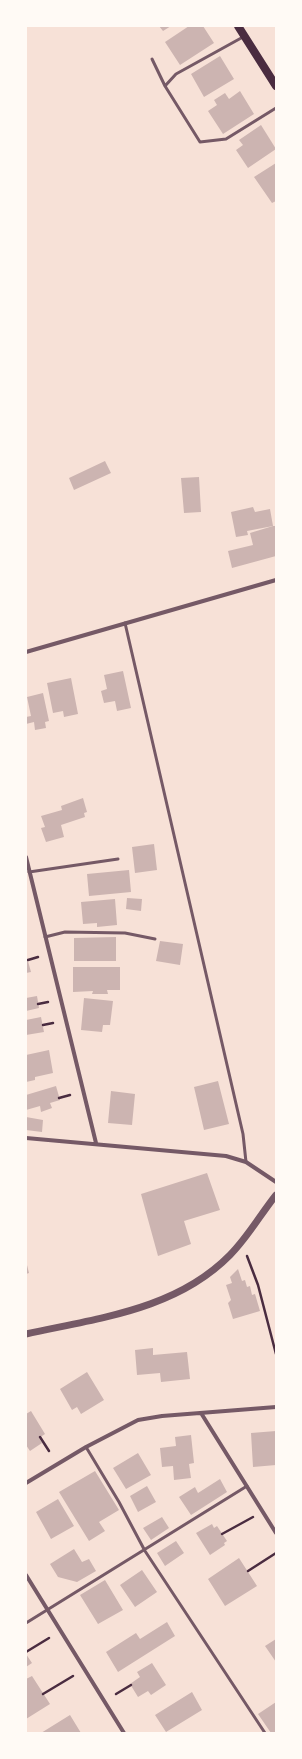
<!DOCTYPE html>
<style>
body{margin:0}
#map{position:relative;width:302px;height:1759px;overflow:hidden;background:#f7e1d7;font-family:Ubuntu,sans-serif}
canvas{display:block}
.frame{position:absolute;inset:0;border:27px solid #fffaf5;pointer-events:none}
</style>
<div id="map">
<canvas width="302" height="1759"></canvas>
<div class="frame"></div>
</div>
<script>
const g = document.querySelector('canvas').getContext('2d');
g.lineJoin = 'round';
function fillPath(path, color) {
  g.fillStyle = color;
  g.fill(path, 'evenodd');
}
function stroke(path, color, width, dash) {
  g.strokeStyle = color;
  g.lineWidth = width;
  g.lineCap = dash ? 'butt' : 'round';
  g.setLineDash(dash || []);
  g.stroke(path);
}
const building = new Path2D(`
 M159,26h12l-8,5z
 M189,26h14l11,17 -34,22 -15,-23z
 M220,56l14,23 -30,18 -13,-23z
 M240,91l14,23 -31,20 -15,-23 9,-6 -3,-5 11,-7 4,6z
 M261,125l15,24 -28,19 -12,-18 7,-5 -4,-5z
 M276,163v38l-4,2 -18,-26z
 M105,461l6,12 -37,17 -5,-12z
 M199,477l2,35 -17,1 -3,-35z
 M253,507l2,5 15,-3 3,17 -26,5 1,4 -12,2 -5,-25z
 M273,526h2l1,5v25l-44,12 -4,-17 25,-6 -3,-12z
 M123,671l8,37 -14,3 -2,-10 -11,2 -3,-12 6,-2 -3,-14z
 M71,678l7,36 -14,3 -1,-6 -10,2 -6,-30z
 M43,693l6,28 -4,1 1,6 -11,2 -1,-8 -8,2v-7l5,-1 -4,-19z
 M83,798l4,14 -3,1 1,4 -24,8 3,12 -18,5 -5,-14 4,-1 -4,-11 21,-6 -1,-4z
 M154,844l3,26 -22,3 -3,-26z
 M129,870l2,22 -42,4 -2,-22z
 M127,898l15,1 -1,12 -15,-2z
 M115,899l2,26 -20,2v-4l-14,1 -2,-22z
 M116,937v24h-42v-23z
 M160,941l23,3 -3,21 -24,-4z
 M26,954l5,18 -5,1z
 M73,967h47v23h-13l1,4h-16l1,-3 -20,1z
 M37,996l2,12 -13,3v-13z
 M84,998l29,3 -3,24h-7l-1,7 -21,-2z
 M41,1017l3,15 -18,3v-15z
 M49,1050l4,23 -18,4v3l-9,2v-27z
 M218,1081l11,43 -25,6 -10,-43z
 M56,1086l4,14 -10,3 2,5 -11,4 -1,-6 -14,4v-15z
 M111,1091l24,3 -3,31 -24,-2z
 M26,1117l17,3 -1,12 -16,-2z
 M207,1173l13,37 -36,11 7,23 -33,12 -17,-62z
 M26,1261l3,12 -3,1z
 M238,1269l4,12 3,-1 2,7 3,-1 2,9 3,-1 5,17 -27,8 -5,-16 3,-3 -5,-15 6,-2 -2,-6z
 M153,1348v7l34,-3 3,27 -29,3 -1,-9 -23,2 -2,-25z
 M87,1372l17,28 -23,14 -4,-7 -5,3 -12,-21z
 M31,1411l14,23 -6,4 3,5 -12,8 -4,-6v-31z
 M276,1431v34l-23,2 -2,-34z
 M191,1435l3,28 -5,1 2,14 -17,2 -1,-14 -11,1 -2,-19 16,-2 -1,-9z
 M138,1453l13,22 -25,14 -13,-21z
 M95,1471l24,39 -20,12 6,9 -16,10 -30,-49z
 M220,1479l7,13 -36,23 -12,-18 16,-10 3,6z
 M147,1486l9,16 -18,10 -8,-16z
 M58,1499l16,27 -23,13 -15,-27z
 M162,1517l7,11 -18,12 -8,-12z
 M212,1524l2,4 3,-2 10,15 -3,2 1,2 -15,10 -14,-22z
 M176,1541l8,12 -19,13 -8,-13z
 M74,1549l8,13 7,-3 7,12 -19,11 -19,-5 -8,-13z
 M239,1558l18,28 -32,20 -17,-27z
 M142,1570l15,22 -22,15 -15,-22z
 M105,1580l18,30 -25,14 -18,-29z
 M167,1622l8,14 -57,36 -12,-20 30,-19 4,6z
 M276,1639v23l-11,-16z
 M26,1654l6,9 -6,4z
 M152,1663l14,22 -15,10 -3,-4 -10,6 -8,-13 10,-7 -3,-5z
 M32,1676l18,28 -24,15v-40z
 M192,1692l10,18 -36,22 -11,-17z
 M276,1702v31h-5l-13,-19z
 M70,1715l11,18h-40z`);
const path = new Path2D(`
 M28,960l10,-3
 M38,1004l10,-2
 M43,1025l10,-2
 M59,1098l11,-3
 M247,1256l11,29 18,69
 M40,1437l9,14
 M222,1534l31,-17
 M248,1571l28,-18
 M26,1652l23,-14
 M43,1694l30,-18
 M116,1694l15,-9`);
const service = new Path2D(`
 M243,37l-67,37 -11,12 35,56 26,-3 50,-31
 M152,59l13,27
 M125,623l118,511 3,28
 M29,872l89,-13
 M45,937l20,-5 60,1 30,6
 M86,1447l33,55 26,49 120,182
 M26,1623l221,-137`);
const minor = new Path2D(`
 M26,652l250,-72
 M26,857l70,286
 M26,1138l200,18 20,6 30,20
 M201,1413l75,120
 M26,1483l60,-36 52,-27 24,-4 114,-9
 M26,1575l98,158`);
const tertiary = new Path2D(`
 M26,1334c72,-16 150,-24 204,-79 18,-18 30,-40 46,-60`);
const secondary = new Path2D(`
 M238,26l38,60`);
fillPath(building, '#ccb4b1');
stroke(path, '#4a2c40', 2.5);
stroke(service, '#755966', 3);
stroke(minor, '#755966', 4);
stroke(tertiary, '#755966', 7);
stroke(secondary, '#4a2c40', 8);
</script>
